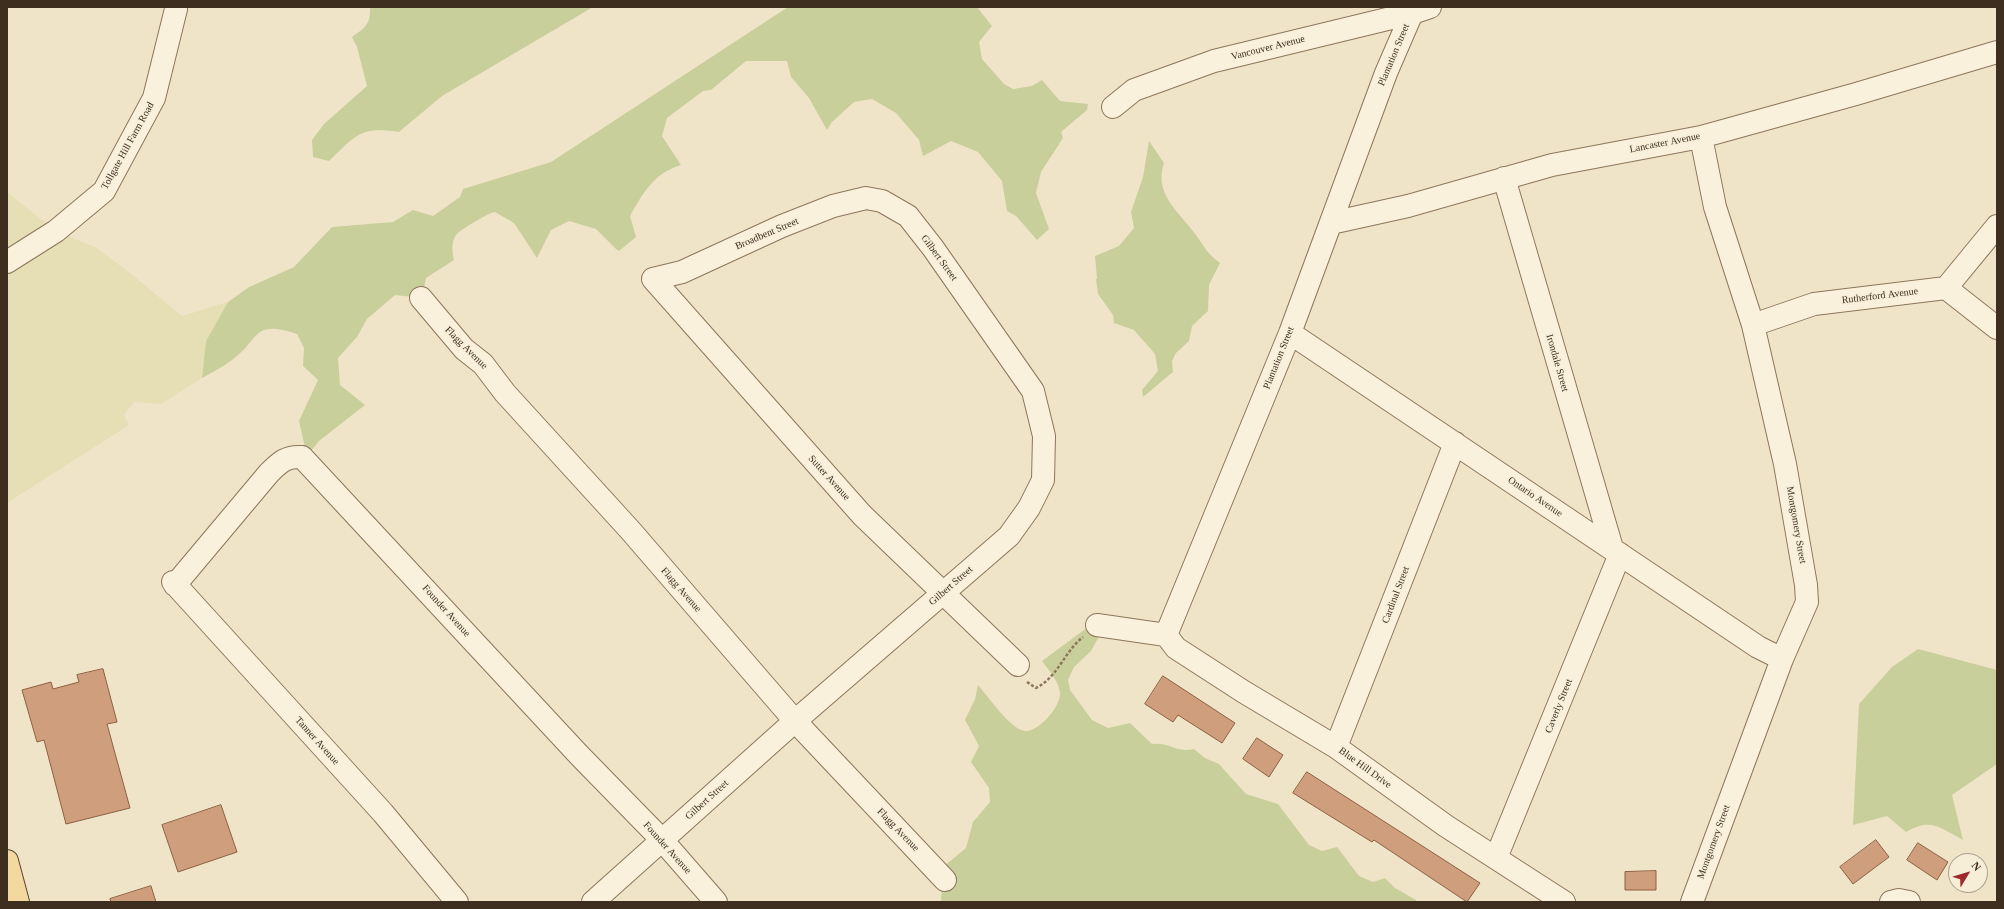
<!DOCTYPE html>
<style>
body{margin:0}
#map{position:relative;width:2004px;height:909px;overflow:hidden;background:#f0e4c8;font-family:Georgia,serif}
canvas{display:block}
.frame{position:absolute;inset:0;border:8px solid #3d2e20;pointer-events:none}
.north{position:absolute;left:1948px;top:853px;width:40px;height:40px;box-sizing:border-box;background:#f7eed8;border:1px solid #ada18e;border-radius:50%;rotate:52deg;font-size:11px;font-weight:700;line-height:16px;text-align:center;color:#3d2e20}
.north::after{content:'';display:block;margin:auto;width:14px;height:18px;background:#9e2a2b;clip-path:polygon(50% 0,100% 100%,50% 72%,0 100%)}
</style>
<div id="map">
<canvas width="2004" height="909"></canvas>
<div class="frame"></div>
<div class="north">N</div>
</div>
<script>
const g = document.querySelector('canvas').getContext('2d');
g.lineJoin = 'round';
function fillPath(path, color) {
  g.fillStyle = color;
  g.fill(path, 'evenodd');
}
function stroke(path, color, width, dash) {
  g.strokeStyle = color;
  g.lineWidth = width;
  g.lineCap = dash ? 'butt' : 'round';
  g.setLineDash(dash || []);
  g.stroke(path);
}
function write(font, color, halo, rows, align = 'center') {
  g.font = font + ' Georgia,serif';
  g.lineWidth = 3;
  g.setLineDash([]);
  g.textBaseline = 'middle';
  g.strokeStyle = halo;
  g.fillStyle = color;
  for (const [text, x, y, turn = 0] of rows) {
    g.save();
    g.translate(x, y);
    g.rotate((+turn || 0) * Math.PI / 180);
    g.textAlign = isNaN(turn) ? turn : align;
    if (halo) g.strokeText(text, 0, 0);
    g.fillText(text, 0, 0);
    g.restore();
  }
}
const farmland = new Path2D(`
 M7,192l49,39 41,17 38,29 47,39 46,-14 -22,39 -4,37 -41,26 -27,-2 -10,13 5,10 -122,78z`);
const green = new Path2D(`
 M370,7h223l-151,89 -43,36c-40,-6 -43,4 -70,29l-16,-4 -1,-17 12,-16 43,-38 -10,-39 -5,-10c13,-9 19,-13 18,-30z
 M788,7h189l15,19 -13,16 3,17 22,25 9,5 19,-3 10,-6 18,21 28,3 -1,6 -26,22 2,6 -22,34 -5,21 13,36 -12,11 -21,-24 -9,-5 -5,-30 -24,-29 -27,-11 -28,15 -4,-16 -23,-27 -24,-14 -18,3 -22,20 -5,8 -18,-32 -18,-21 -4,-16h-41l-35,29 -8,1 -36,27 -5,18 19,29c-27,8 -38,28 -51,51l6,21 -17,14 -3,-2 -20,-20 -27,-8 -18,9 -14,28 -23,-35 -19,-11c-7,1 -35,18 -39,23 -5,7 -4,17 -2,25l-28,18 -4,20 -27,-3 -28,24 -10,18 -19,21 2,27 25,20 -46,36 -12,15 -8,-35 19,-41 -15,-14 1,-18 -7,-14c-46,-15 -36,5 -65,26 -9,7 -20,12 -30,18l4,-37 22,-39 21,-15 45,-20 38,-40 61,-5 20,-12 20,6 27,-19 3,-8 88,-27z
 M1149,141l15,22c-11,31 16,50 32,72 10,14 10,17 24,28l-11,22 -1,26 -16,15 -3,15 -13,12 -4,8 1,11 -30,25 -1,-7 16,-19 -3,-17 -21,-24 -20,-7 -1,-8 -15,-21 -2,-15h1l-2,-23 24,-10 15,-18 -3,-16 12,-35z
 M1088,627l15,2 -12,22 -17,16 -6,13 2,10 22,30 16,8 22,-5 22,21c20,-2 22,9 42,5l11,9 14,6 27,30 32,10 31,41 13,6 15,-4 22,29 14,6 12,-4 10,10 21,12v2h-475l1,-19 -5,-11 29,-24 7,-26 17,-20 -1,-14 -18,-26 8,-16 -14,-26 10,-21 3,-14c10,11 32,44 47,46 14,1 36,-25 35,-38 -1,-12 -11,-22 -18,-32z
 M1918,649l79,21v94l-45,31 11,45c-23,-12 -32,-23 -57,-8l-19,-16 -34,9 6,-121 33,-37z`);
const building = new Path2D(`
 M103,669l14,53 -10,2 23,84 -64,16 -22,-84 -7,2 -15,-52 29,-8 2,7 26,-7 -2,-7z
 M1163,676l72,47 -13,20 -44,-28 -5,7 -28,-18z
 M1257,738l26,17 -14,22 -26,-18z
 M1307,772l173,111 -13,19 -93,-62 -2,2 -79,-49z
 M221,805l16,47 -59,20 -16,-47z
 M1876,840l13,17 -36,27 -13,-17z
 M1918,843l30,19 -11,18 -30,-20z
 M1656,871v19h-31v-18z
 M151,886l5,16h-45l-1,-3z`);
const path = new Path2D(`
 M1027,682l9,6c22,-11 28,-36 47,-51`);
const minor = new Path2D(`
 M1113,107l21,-17 80,-29 198,-48 18,-6
 M1504,178l108,370
 M1331,223l77,-17 144,-41 149,-28 155,-43 141,-42
 M7,262l49,-31 48,-40 50,-93 22,-89
 M1946,288l51,-62
 M421,298l43,51 19,15 22,29 125,137 165,191 150,159
 M1753,325l61,-21 132,-16 51,40
 M1290,333l468,314 24,12
 M173,582l210,231 74,89
 M175,585l94,-112c11,-11 17,-17 33,-16l277,298 83,85 54,62
 M1097,625l69,10
 M1166,635l124,-302 96,-260 26,-60
 M1166,635l10,13 68,44 92,55 110,79 118,76
 M1336,747l119,-304
 M1496,858l124,-304
 M593,902l202,-181 214,-185 20,-28 14,-28 1,-44 -11,-45 -100,-143 -25,-32 -26,-15 -16,-3 -33,8 -51,20 -100,46 -29,7 209,236 156,150
 M1692,902l90,-243 25,-57 -1,-17 -21,-121 -32,-139 -38,-118 -14,-70
 M1891,902l8,-2 10,2`);
const major = new Path2D(`
 M7,861l11,41`);
const streetNames = [
 ["Vancouver Avenue",1268,48,-14],
 ["Plantation Street",1394,55,-67],
 ["Lancaster Avenue",1665,143,-11],
 ["Tollgate Hill Farm Road",128,146,-61],
 ["Broadbent Street",767,234,-23],
 ["Gilbert Street",939,258,54],
 ["Rutherford Avenue",1880,296,-7],
 ["Flagg Avenue",466,348,45],
 ["Plantation Street",1279,358,-68],
 ["Irondale Street",1557,363,74],
 ["Sutter Avenue",829,478,48],
 ["Ontario Avenue",1535,497,34],
 ["Montgomery Street",1796,525,80],
 ["Gilbert Street",951,586,-41],
 ["Flagg Avenue",681,590,49],
 ["Cardinal Street",1396,595,-69],
 ["Founder Avenue",446,611,48],
 ["Caverly Street",1559,706,-68],
 ["Tanner Avenue",317,741,48],
 ["Blue Hill Drive",1365,768,36],
 ["Gilbert Street",707,800,-42],
 ["Flagg Avenue",898,830,46],
 ["Montgomery Street",1714,842,-70],
 ["Founder Avenue",667,848,48]
];
fillPath(farmland, '#e6deb5');
fillPath(green, '#c9cf9b');
fillPath(building, '#cf9f7d');
stroke(building, '#8d5f41', 1);
stroke(minor, '#8d765c', 24);
stroke(major, '#5b4430', 24);
stroke(path, '#8d765c', 2.5, [3, 2]);
stroke(minor, '#faf1dc', 22);
stroke(major, '#f3d9a0', 22);
write('10px', '#3d2e20', '#f7eed8', streetNames);
</script>
